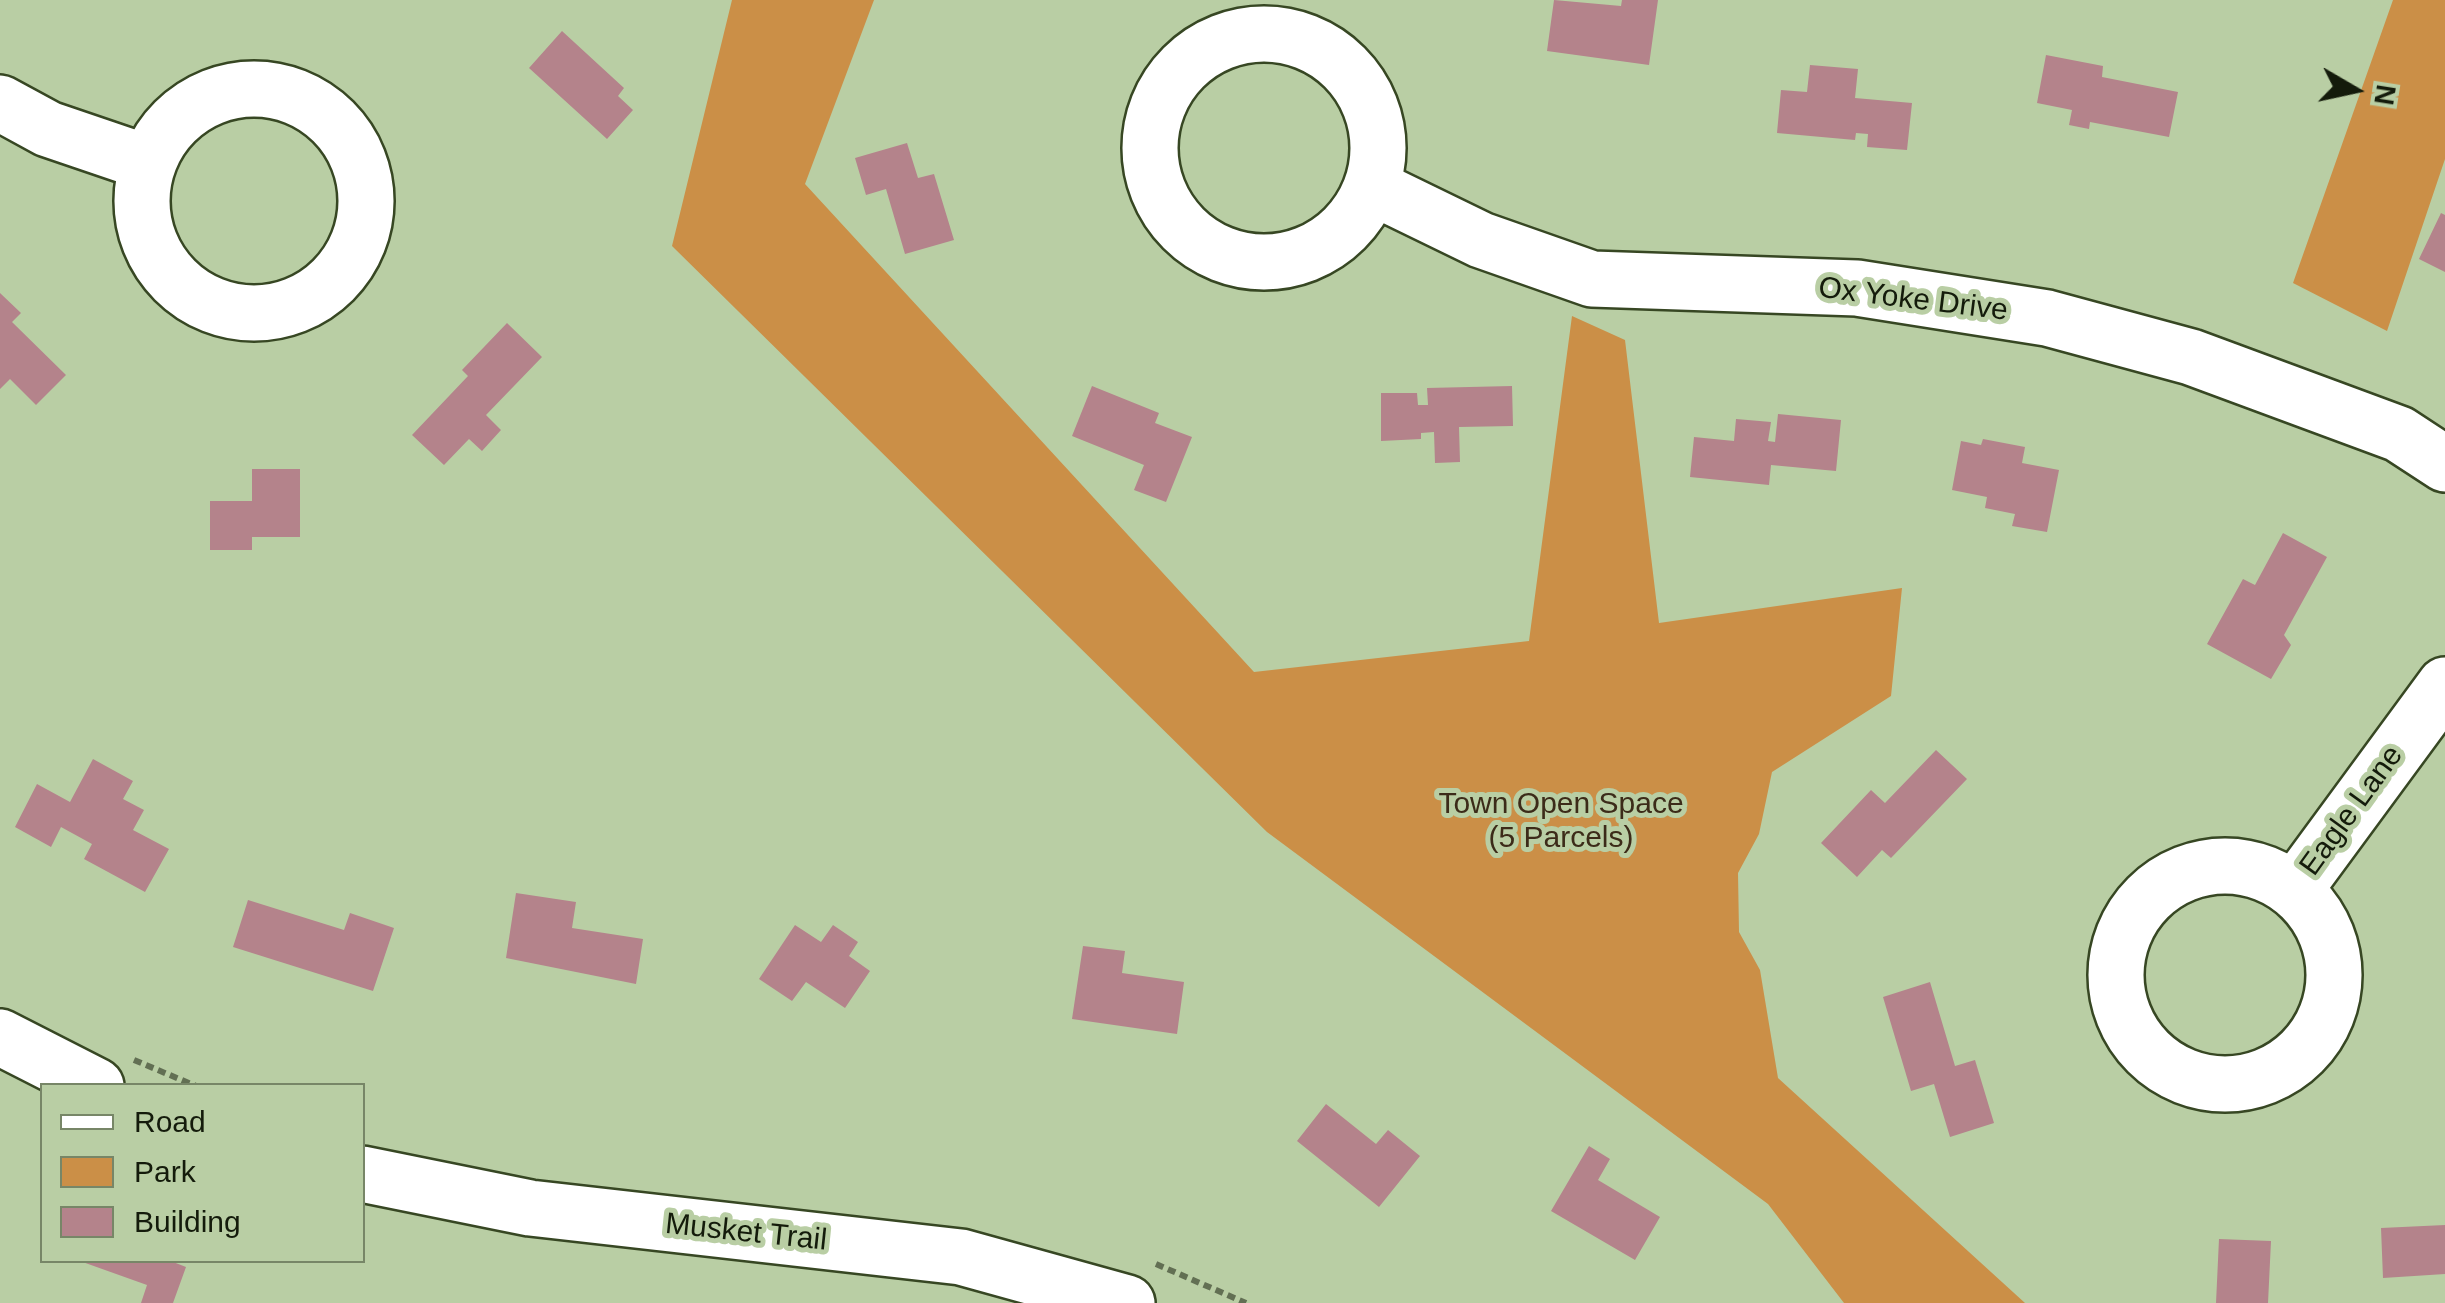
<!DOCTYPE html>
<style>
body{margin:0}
#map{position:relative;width:2445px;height:1303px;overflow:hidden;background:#b9cea4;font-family:Arial,sans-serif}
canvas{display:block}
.legend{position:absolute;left:40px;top:1083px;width:325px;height:180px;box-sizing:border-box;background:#b9cea4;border:2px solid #778667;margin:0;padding:12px 18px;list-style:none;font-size:30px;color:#141b0b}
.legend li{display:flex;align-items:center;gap:20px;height:50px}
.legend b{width:50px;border:2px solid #778667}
.north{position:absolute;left:2305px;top:40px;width:100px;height:100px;-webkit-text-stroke:8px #b9cea4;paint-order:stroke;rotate:99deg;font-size:28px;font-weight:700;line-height:40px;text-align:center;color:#141b0b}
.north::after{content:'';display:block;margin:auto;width:35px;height:45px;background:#141b0b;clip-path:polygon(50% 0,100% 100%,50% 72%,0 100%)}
</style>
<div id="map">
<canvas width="2445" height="1303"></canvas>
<ul class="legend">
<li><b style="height:12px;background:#fff"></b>Road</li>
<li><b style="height:28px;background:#cb8f47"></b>Park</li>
<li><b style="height:28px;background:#b4838b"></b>Building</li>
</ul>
<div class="north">N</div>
</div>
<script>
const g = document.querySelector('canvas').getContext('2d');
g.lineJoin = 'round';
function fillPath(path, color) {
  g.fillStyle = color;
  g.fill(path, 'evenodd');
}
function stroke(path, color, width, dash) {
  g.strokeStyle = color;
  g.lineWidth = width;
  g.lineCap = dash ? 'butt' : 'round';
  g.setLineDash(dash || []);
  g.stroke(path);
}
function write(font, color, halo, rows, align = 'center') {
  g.font = font + ' Arial,sans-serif';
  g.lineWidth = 10;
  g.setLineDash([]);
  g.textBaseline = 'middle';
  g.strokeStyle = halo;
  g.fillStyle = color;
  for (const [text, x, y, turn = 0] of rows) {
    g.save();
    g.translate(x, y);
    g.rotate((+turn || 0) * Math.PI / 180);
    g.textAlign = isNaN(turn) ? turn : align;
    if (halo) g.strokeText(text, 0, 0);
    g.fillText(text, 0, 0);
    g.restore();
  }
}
const green = new Path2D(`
 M732,0h142l-69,184 449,488 275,-31 43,-325 53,24 34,283 243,-35 -11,108 -119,76 -13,62 -21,39 1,59 21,38 18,108 247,225h-181l-76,-99 -501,-372 -595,-586z
 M2393,0h52v159l-58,172 -94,-48z`);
const building = new Path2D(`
 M1554,0l67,6 1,-6h36l-9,65 -102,-14z
 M562,31l62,57 -6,8 15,14 -26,29 -78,-71z
 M2046,55l57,11 -1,11 76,15 -9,45 -79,-15 -1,7 -20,-4 3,-15 -35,-7z
 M1810,65l48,4 -3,29 57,5 -5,47 -40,-3 1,-13 -12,-1 -1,7 -78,-7 4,-43 26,2z
 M907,143l11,35 16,-4 20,66 -49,14 -19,-65 -20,6 -11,-37z
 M2441,213l4,2v57l-26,-13z
 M0,293l21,20 -9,9 54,53 -30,30 -26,-26 -10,10z
 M507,323l35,34 -56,58 15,15 -19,21 -13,-12 -25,26 -32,-30 56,-59 -6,-6z
 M1092,386l67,27 -4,10 37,14 -26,65 -32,-12 10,-25 -72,-29z
 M1512,386l1,40 -54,1 1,35 -25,1 -1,-31 -13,1v6l-40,2v-48h36l1,12h10l-1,-17z
 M1778,414l63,6 -5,51 -65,-6 -2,20 -79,-8 4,-40 40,4 2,-22 35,3 -3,19 7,1z
 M1983,439l42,8 -3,16 37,7 -12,62 -35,-6 3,-12 -30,-6 2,-11 -35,-7 9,-49 20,4z
 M252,469h48v68h-48v13h-42v-49h42z
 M2283,533l44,24 -43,78 7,10 -20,34 -64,-35 36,-65 12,6z
 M1936,750l31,29 -76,79 -9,-8 -25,27 -36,-34 50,-53 14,13z
 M93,759l40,22 -10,18 21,11 -11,20 36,19 -24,43 -61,-33 8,-15 -31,-17 -10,20 -36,-20 22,-43 33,18z
 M516,893l60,9 -4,26 71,11 -7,45 -130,-26z
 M248,900l96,30 6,-17 44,15 -21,63 -140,-44z
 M795,925l26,17 12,-17 25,17 -9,14 21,15 -25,37 -39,-26 -14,19 -33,-22z
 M1083,946l42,5 -3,22 62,9 -7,52 -105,-15z
 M1930,982l25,84 20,-6 19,63 -44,14 -16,-53 -23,7 -28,-94z
 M1326,1104l50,40 12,-14 32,26 -41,51 -82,-66z
 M1589,1146l21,13 -12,21 62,37 -25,43 -84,-49z
 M2445,1225v49l-62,4 -2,-50z
 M2219,1239l52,2 -3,62h-52z
 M77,1260h91l18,7 -13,36h-32l6,-18z`);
const path = new Path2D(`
 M134,1060l62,26
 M1156,1264l90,39`);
const minor = new Path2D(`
 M1150 148a114 114 0 1 1 228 0a114 114 0 1 1-228 0Z
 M142 201a112 112 0 1 1 224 0a112 112 0 1 1-224 0Z
 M0,103l48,26 100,34
 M1372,187l109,53 111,39 265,9 190,30 144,39 208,77 46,30
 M2116 975a109 109 0 1 1 218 0a109 109 0 1 1-218 0Z
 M2295,889l150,-204
 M0,1037l96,49
 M362,1174l168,34 431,49 166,46`);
const streetNames = [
 ["Ox Yoke Drive",1913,300,7],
 ["Eagle Lane",2352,811,-54],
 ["Musket Trail",746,1233,6]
];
const parkNames = [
 ["Town Open Space",1561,805],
 ["(5 Parcels)",1561,839]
];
fillPath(green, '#cb8f47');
fillPath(building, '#b4838b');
stroke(minor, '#374723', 60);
stroke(path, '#626f53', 6, [8, 5]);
stroke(minor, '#fff', 55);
write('30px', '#141b0b', '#b9cea4', streetNames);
write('30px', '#3c2b19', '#b9cea4', parkNames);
</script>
